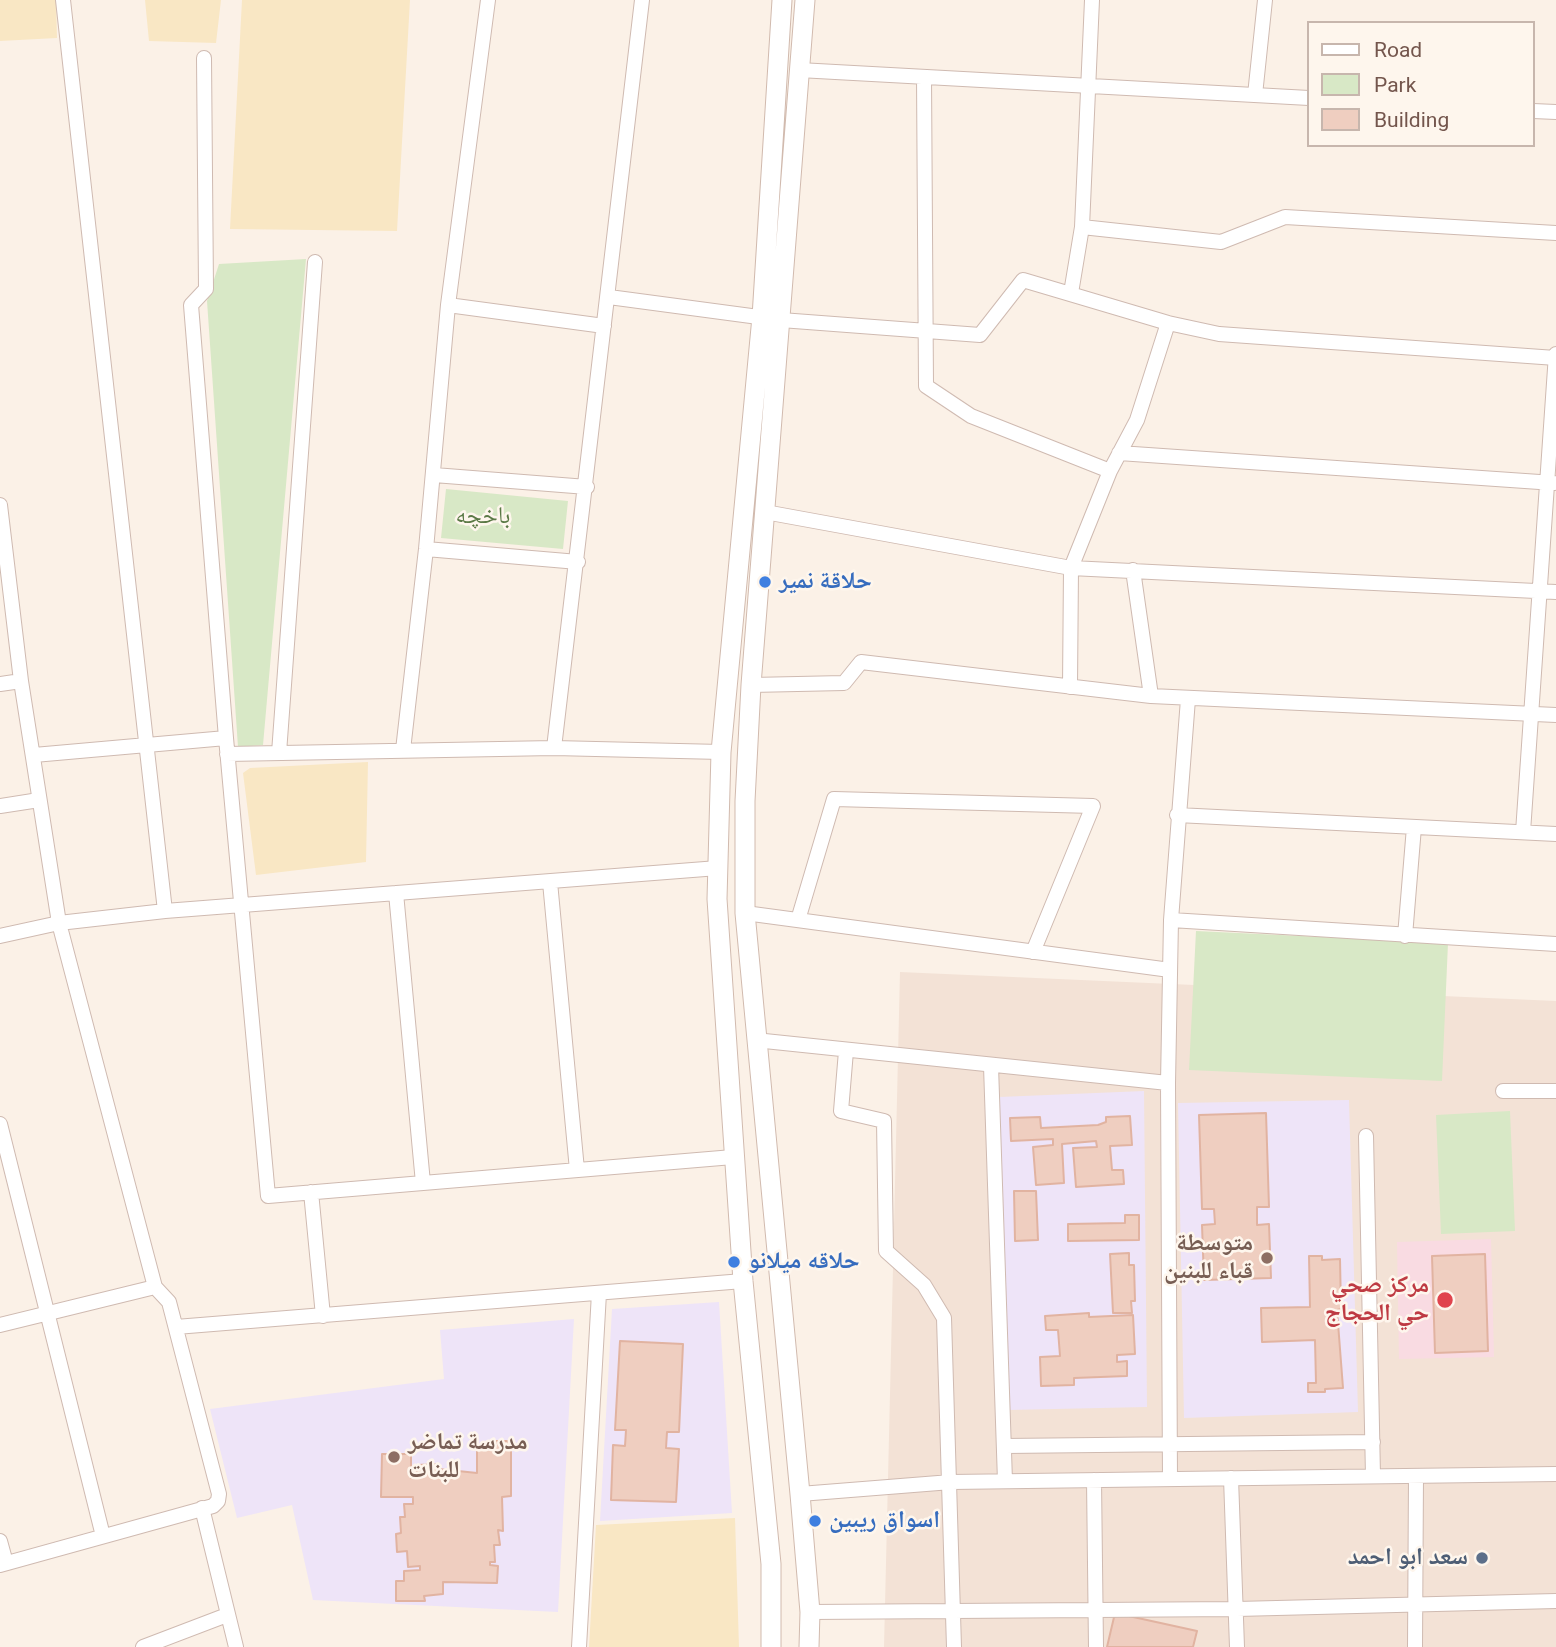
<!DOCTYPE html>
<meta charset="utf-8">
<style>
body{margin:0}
#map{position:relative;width:1556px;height:1647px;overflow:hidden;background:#fbf1e7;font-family:Roboto,sans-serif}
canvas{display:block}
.legend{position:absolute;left:1307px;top:21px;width:228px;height:126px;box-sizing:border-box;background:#fef6ed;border:2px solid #c7b6ad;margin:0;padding:9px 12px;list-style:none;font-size:21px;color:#74564d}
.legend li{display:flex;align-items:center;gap:14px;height:35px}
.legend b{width:35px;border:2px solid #c7b6ad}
</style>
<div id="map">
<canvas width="1556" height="1647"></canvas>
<ul class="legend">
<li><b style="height:9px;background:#fff"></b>Road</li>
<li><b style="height:19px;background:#d8e8c6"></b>Park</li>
<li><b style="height:19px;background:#efcec0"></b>Building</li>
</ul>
</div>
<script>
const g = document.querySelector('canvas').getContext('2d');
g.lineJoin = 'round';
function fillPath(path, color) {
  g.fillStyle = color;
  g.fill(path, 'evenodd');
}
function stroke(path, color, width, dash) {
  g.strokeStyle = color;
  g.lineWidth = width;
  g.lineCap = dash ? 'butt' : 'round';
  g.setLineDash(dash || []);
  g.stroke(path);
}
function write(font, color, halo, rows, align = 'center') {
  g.font = font + ' Roboto,"Noto Naskh Arabic",sans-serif';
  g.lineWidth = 5;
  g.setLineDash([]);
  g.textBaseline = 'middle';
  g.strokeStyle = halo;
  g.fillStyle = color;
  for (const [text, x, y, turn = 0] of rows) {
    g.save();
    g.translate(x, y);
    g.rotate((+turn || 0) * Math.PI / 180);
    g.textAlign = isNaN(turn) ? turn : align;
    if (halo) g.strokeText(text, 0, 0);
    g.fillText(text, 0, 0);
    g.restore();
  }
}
const residential = new Path2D(`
 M900,972l656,29v646h-672z`);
const education = new Path2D(`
 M1144,1091l3,316 -139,3 -9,-313z
 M1349,1100l9,312 -174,6 -6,-315z
 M719,1302l13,211 -132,8 12,-212z
 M574,1319l-16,293 -245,-12 -21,-95 -55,13 -27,-109 234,-30 -4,-49z`);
const medical = new Path2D(`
 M1491,1239l3,118 -95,2 -2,-117z`);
const green = new Path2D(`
 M306,259l-43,486 -25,2 -31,-446 12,-37z
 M446,489l122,12 -5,48 -122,-11z
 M1196,931l252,12 -6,138 -253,-11z
 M1510,1111l5,120 -74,3 -5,-119z`);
const sand = new Path2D(`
 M0,0h56l1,38 -57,3z
 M145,0h76l-5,43 -67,-2z
 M242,0h168l-13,231 -167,-2z
 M368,762l-2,100 -110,13 -13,-102 7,-5z
 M735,1518l4,129h-150l7,-122z`);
const building = new Path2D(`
 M1266,1113l3,94h-12v18l12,-1 2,54 -67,2 -2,-55 13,-1 -1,-15h-12l-3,-94z
 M1130,1116l2,29 -22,1 2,24h11l1,14 -48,3 -3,-39 24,-1 -1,-6 -34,3 2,39 -28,2 -3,-38 20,-2v-6l-42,2 -1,-23 30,-1 1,11 57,-3 8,-3v-5z
 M1014,1191h22l2,49 -23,1z
 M1125,1215h14v25l-71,1v-17l57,-1z
 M1129,1253v12h5l1,36h-4l1,12h-19l-3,-59z
 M1485,1254l3,97 -53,2 -3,-97z
 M1309,1256h13v4l18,-1 1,50 -4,1 6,78 -18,1v3h-17v-9h8l-1,-43 -53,2 -1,-34 49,-1z
 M1089,1313v4l44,-2 2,39 -18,1v7l10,-1v15l-53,2v7l-33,1 -1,-29 20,-1 -2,-26h-12l-1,-14z
 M620,1341l63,3 -4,88h-12l-1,16 13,1 -3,53 -65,-2 2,-55 12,1 1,-16h-11z
 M493,1441h18v55l-9,1 1,34 -5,-1 2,15h-6l1,17h-5v3l8,1 -1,17 -54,-1v12l-19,2 1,5h-29v-20h8v-10l16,-1v-4l-12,1 -1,-16 -10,1 -1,-18 5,-1 -1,-16h5l-1,-13h9v-7h-32l1,-43h29v24h5l1,-13 22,-1v5l38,4v-25l17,-1z
 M1115,1613l82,18 -4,16h-86z`);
const street = new Path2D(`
 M63,0l102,911
 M204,58l2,231 -15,16 35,433 42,458 465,-39
 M799,70l510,28
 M924,77l2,309 45,30 139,55
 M1255,95l10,-95
 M1533,111l23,1
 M1082,227l139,15 64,-25 271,16
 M1071,293l11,-66 10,-227
 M609,297l172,23 199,15 43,-55 145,43 51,11 337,24
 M448,305l156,21
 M1119,453l435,30
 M434,475l153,12
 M0,505l21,176 38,242 96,364 14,15 50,192 -1,7 -5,5 -213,59
 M765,512l306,56 485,24
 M426,549l152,13
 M1133,570l18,126 405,19
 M0,684l21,-3
 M751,685l93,-2 17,-21 290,34
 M1070,687l1,-119 39,-97 27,-51 31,-97
 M554,748l88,-748
 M403,750l23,-201 22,-244 40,-305
 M279,753l36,-491
 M227,754l327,-6 167,4
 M34,755l192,-17
 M0,806l39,-6
 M1177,815l379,19
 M1523,832l33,-478
 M550,882l27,288
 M396,893l27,290
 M745,913l425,57
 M798,920l36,-121 259,7 -60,146
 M1171,920l385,24
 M0,936l59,-13 106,-12 553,-43
 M1405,936l9,-109
 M755,1040l413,43
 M846,1051l-5,60 43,10 2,130 38,34 20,33 10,329
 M991,1066l14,415
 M1503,1091h53
 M0,1124l103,412
 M1366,1136l7,340
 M311,1192l12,124
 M0,1325l155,-38
 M176,1327l567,-46
 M1005,1446l368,-4
 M1231,1478l6,169
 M1170,1479l-2,-396 3,-163 17,-221
 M1094,1480l2,167
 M800,1494l151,-12 605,-8
 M202,1508l34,139
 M0,1541l6,22
 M810,1612l427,-3 319,-8
 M143,1647l84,-32
 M579,1647l20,-354
 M1415,1647l1,-171`);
const secondary = new Path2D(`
 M805,0l-54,685 -6,116v112l55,581 10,118 -1,35
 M771,1647v-83l-28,-283 -26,-382 4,-147 41,-435 20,-317`);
const markers = [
 [765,582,7,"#3f7fe0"],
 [1267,1258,7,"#8d6e63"],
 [734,1262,7,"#3f7fe0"],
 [1445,1300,9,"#e0444e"],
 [394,1457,7,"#8d6e63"],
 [815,1521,7,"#3f7fe0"],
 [1482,1558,7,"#5c6f8a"]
];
const parkNames = [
 ["باخچە",483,517]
];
const shopNames = [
 ["حلاقة نمير",779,582],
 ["حلاقه ميلانو",748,1262],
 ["اسواق ريبين",829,1521]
];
const educationNames = [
 ["متوسطة",1253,1244],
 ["قباء للبنين",1253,1272],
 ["مدرسة تماضر",408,1443,"left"],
 ["للبنات",408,1471,"left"]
];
const healthNames = [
 ["مركز صحي",1429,1286],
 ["حي الحجاج",1429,1314]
];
const serviceNames = [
 ["سعد ابو احمد",1468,1558]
];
fillPath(residential, '#f3e2d6');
fillPath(education, '#eee4f8');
fillPath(medical, '#f9dbe2');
fillPath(green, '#d8e8c6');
fillPath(sand, '#f9e7c4');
fillPath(building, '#efcec0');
stroke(building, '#e1b3a1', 2);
stroke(street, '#cfbab1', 16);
stroke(secondary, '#d1baae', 21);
stroke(street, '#fff', 14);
stroke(secondary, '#fff', 19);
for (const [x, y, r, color] of markers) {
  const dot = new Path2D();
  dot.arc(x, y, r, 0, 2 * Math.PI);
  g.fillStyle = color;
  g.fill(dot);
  stroke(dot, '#fef6ed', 2.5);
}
write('24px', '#5a7945', '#fef6ed', parkNames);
write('bold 24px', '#366cbe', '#fef6ed', shopNames, 'left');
write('bold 24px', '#785e54', '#fef6ed', educationNames, 'right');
write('bold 24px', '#be3a42', '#fef6ed', healthNames, 'right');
write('bold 24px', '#4e5e75', '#fef6ed', serviceNames, 'right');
</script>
